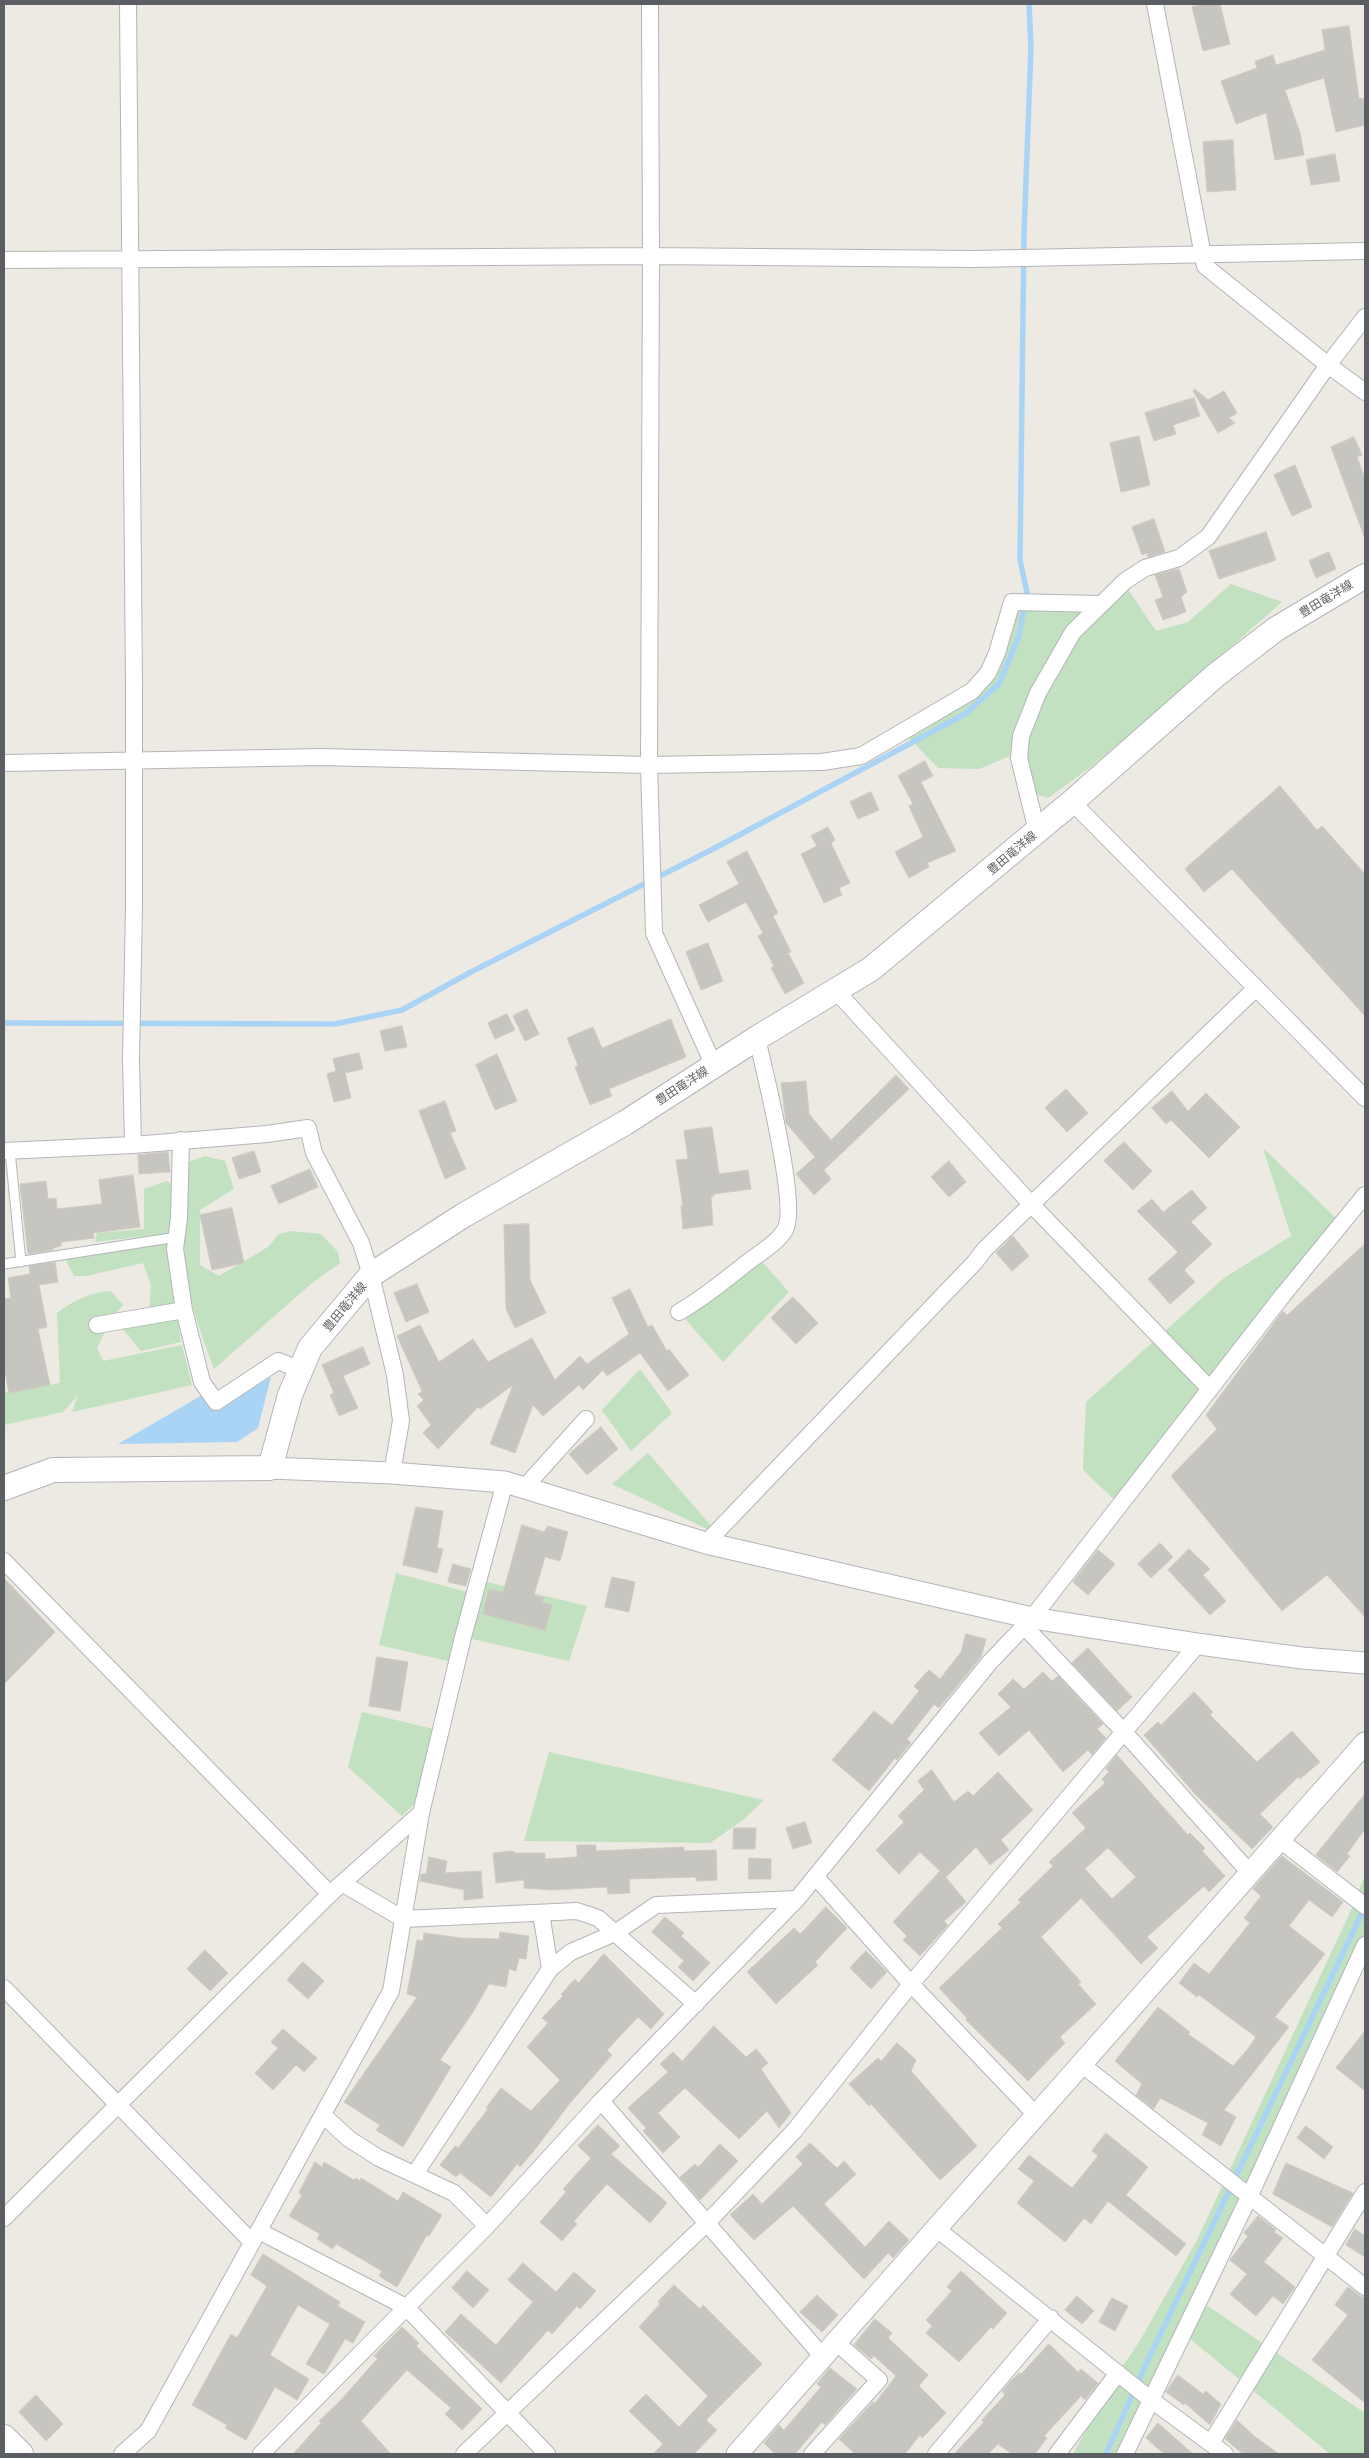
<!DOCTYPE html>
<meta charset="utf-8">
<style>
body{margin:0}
#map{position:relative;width:1369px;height:2458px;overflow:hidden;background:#eceae2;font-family:Lato,sans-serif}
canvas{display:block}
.frame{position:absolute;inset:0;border:5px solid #5b5e62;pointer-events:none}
</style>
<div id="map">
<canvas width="1369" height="2458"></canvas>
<div class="frame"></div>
</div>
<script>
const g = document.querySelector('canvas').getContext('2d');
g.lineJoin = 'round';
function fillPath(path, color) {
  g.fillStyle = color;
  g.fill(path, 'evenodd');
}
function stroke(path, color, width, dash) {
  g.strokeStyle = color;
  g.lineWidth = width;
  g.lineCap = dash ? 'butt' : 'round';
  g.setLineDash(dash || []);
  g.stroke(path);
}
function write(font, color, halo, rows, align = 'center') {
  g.font = font + ' Lato,"Noto Sans JP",sans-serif';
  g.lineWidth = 4.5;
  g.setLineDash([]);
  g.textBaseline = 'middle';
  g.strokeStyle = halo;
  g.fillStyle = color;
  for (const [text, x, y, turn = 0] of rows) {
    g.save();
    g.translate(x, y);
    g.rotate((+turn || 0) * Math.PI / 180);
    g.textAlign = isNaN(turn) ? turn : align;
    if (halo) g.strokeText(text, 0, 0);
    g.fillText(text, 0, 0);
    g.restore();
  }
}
const green = new Path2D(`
 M1123,582l33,49 32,-9 43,-38 51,18 -66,58 -23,36 -42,20 -59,50 -44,32 -21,-6 -8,-40 -40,17 -41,-1 -34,-35 80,-57 25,-67 91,-5z
 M1263,1148l75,72 -219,284 -36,-34 3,-68 138,-124 67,-42z
 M205,1156l20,5 9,28 -34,21v55l19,11 49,-29 11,-13 12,-3 30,3 17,18 2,11 -29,21 -97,85c-16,-44 -33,-89 -33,-137 0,-23 4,-46 5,-69z
 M167,1181l7,6 -2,46 -77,9 2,-9 47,-4v-40z
 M172,1238l3,64 6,40 -40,9 -20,-24 28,-10 2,-32 -8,-22 -57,13h-12l-12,-24z
 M757,1256l32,36 -66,70 -44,-50z
 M111,1291l12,14 -12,14 -14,29 6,13 79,-16 10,40 -120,27 6,-17 -15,17 -59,13v-35l5,3 51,-10 -3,-70c15,-12 34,-21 54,-22z
 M640,1369l32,44 -41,38 -29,-41z
 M648,1453l65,75 -6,1 -95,-45z
 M396,1573l75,20 -55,209 -14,14 -54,-49 14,-55 72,17 18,-67 -73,-17z
 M479,1580l108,26 -18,55 -106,-24z
 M549,1752l215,48 -21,20 -33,23 -186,-2z
 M1365,1875v70l-166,355 166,113v41h-35l-147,-121 -58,121h-52l42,-77 23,-33 59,-104 155,-332z`);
const water = new Path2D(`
 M271,1377l-13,51 -21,14 -119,2 86,-50 12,16z`);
const stream = new Path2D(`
 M4,1023l331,1 67,-14 69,-38 244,-124 250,-134 34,-30 20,-48 8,-44 -7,-32 4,-326 7,-187 -2,-43
 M1106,2454l41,-92 218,-455`);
const building = new Path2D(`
 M1204,4h16l10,40 -27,7 -11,-44z
 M1349,26l10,73 4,-1 2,9v18l-29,7 -12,-54 -39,12 15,43 4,22 -29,5 -9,-47 -30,11 -15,-43 36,-13 -2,-7 18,-6 3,10 49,-15 -3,-20z
 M1233,140l3,50 -29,2 -4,-50z
 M1335,154l5,27 -29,4 -5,-25z
 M1195,389l13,11 16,-9 13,22 -8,5 6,5 -17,10 -25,-42z
 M1194,398l6,18 -27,9 3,9 -22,7 -9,-28z
 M1139,436l11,49 -29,7 -11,-49z
 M1354,437l8,18 -5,2 8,22 -1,57 -33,-89z
 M1295,465l17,42 -20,9 -18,-41z
 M1154,519l11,33 -17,5 -1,-4 -5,2 -10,-28z
 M1266,532l10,28 -57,19 -10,-28z
 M1329,552l7,17 -20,9 -7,-17z
 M1179,569l8,23 -6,5 5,15 -23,8 -8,-20 8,-3 -8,-22z
 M925,761l8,15 -12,6 35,69 -29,12 2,4 -20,11 -14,-26 28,-15 -14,-31 4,-2 -15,-28z
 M1280,786l37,44 5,-4 43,48v142l-133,-147 -28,23 -19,-23z
 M871,792l8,18 -21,9 -8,-17z
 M828,827l7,13 -4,3 19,40 -11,5 3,7 -18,8 -23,-49 16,-8 -6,-10z
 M747,851l31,62 -5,3 18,36 -3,1 16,30 -19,11 -14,-26 3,-2 -16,-30 5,-3 -17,-31 -38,20 -9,-17 40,-21 -12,-22z
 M708,943l15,38 -22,9 -15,-38z
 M527,1009l12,25 -14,7 -12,-25z
 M507,1014l8,16 -20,9 -7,-16z
 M671,1019l15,38 -77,32 3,7 -22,9 -15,-38 3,-2 -11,-27 26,-11 9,21z
 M402,1026l5,21 -22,4 -5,-20z
 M359,1053l4,16 -18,4 6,25 -17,4 -7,-28 9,-3 -3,-12z
 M497,1054l20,47 -22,9 -19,-45z
 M896,1075l13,14 -85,81 7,9 -17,16 -18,-21 19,-17 -29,-34 -5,-40 25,-2 3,33 22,26z
 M1066,1089l22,24 -21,19 -22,-24z
 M1172,1091l16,20 18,-18 34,34 -31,31 -38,-38 -5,4 -14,-16z
 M445,1101l11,30 -6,2 16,36 -21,10 -26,-68z
 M712,1127l7,47 29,-4 3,19 -37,5v2h-3l2,29 -30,4 -2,-23h2l-7,-46 12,-1 -4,-28z
 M1124,1142l28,29 -19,19 -29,-29z
 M254,1151l7,21 -22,7 -7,-21z
 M168,1152l2,20 -31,2 -1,-19z
 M949,1161l17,21 -17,15 -18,-20z
 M310,1169l8,18 -39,17 -8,-18z
 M133,1175l7,52 -47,6 1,5 -33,4v4l-8,2v2l-25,4 -8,-70 26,-3 2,18 8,-1 1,11 45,-5 -3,-24z
 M1192,1190l15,18 -16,14 21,22 -28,26 11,12 -25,22 -22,-25 30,-27 -41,-41 15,-12 11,13z
 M232,1208l12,55 -32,7 -12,-55z
 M529,1224l1,56 16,33 -31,15 -9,-19 -2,-84z
 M1013,1236l16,20 -17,15 -16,-18z
 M1365,1244v373l-38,-42 -45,36 -111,-135 46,-47 -11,-14 77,-104 4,4z
 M55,1262l3,20 -19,3 8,42 -9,2 12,56 -41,8 -5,-26v-68l7,-1 -3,-20 22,-4 -1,-8z
 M417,1284l12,28 -23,10 -12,-29z
 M630,1289l18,38 4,-2 15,26 2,-2 20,26 -21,16 -28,-38 -33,23 -4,-6 -20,20 -4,-5 -36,31 -10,-11 -18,48 -25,-9 23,-59 -33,24 -2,-2 -40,42 -15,-16 8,-8 -14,-19 7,-6 -6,-6 4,-3 -25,-55 23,-11 19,37 34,-23 15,23 44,-24 23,42 25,-24 7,8 42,-30 -17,-36z
 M793,1297l25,26 -22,21 -25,-26z
 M363,1347l7,17 -27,12 15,32 -19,8 -9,-21 4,-2 -12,-28z
 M601,1427l17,22 -31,26 -18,-21z
 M416,1507l27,4 -6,37 6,1 -6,24 -34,-8z
 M522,1525l22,7 4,-6 20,6 -8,29 -15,-4 -11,38 10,3 -2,4 10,3 -7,25 -62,-16 6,-25 14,3z
 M1160,1543l13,14 -22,21 -13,-14z
 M1189,1549l21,20 -7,6 23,26 -16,14 -42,-45z
 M1098,1550l17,14 -27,31 -15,-13z
 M453,1564l18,5 -5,17 -18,-4z
 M612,1577l23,5 -6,30 -24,-5z
 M4,1578l51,54 -51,52z
 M966,1634l20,5 -5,18 -42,51 -5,-4 -27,35 4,4 -14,17 -2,-2 -26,33 -37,-31 42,-49 18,14 27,-34 -5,-5 15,-16 11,9 21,-27z
 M1088,1648l44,49 -15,14 -45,-48z
 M377,1657l31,5 -8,49 -31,-5z
 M1043,1672l9,9 6,-5 45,48 -6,5 9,9 -14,17 -4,-5 -25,22 -34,-42 -30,26 -20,-23 32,-26 -13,-13 15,-15 11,10z
 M1194,1692l19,20 -3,3 47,47 35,-31 28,31 -20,17 -2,-2 -38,37 13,13 -21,22 -57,-55 -51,-59 14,-13 3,3z
 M1117,1755l71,80 2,-2 15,15 -3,3 23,25 -16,16 -5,-6 -57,51 11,11 -17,16 -60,-66 -40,39 40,45 -3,2 18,20 -36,33 5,6 -37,38 -62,-61 1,-2 -28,-30 63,-60 -4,-4 23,-22 -3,-2 35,-34 -4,-4 37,-34 -14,-15 33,-30 -3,-4 7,-7 -3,-3zM1108,1848l28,29 -24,22 -27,-30z
 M932,1770l22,32 14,-11 5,5 25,-24 35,38 -32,30 8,10 -19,15 -14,-18 -30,30 -2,-2 22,27 -22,19 4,4 -28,31 -17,-16 4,-4 -14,-14 47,-51 -20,-19 -21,22 -23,-24 28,-28 -6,-6 26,-26 -6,-9z
 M1365,1794v35l-18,25 3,2 -13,16 -21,-17z
 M805,1822l7,21 -19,6 -7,-21z
 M734,1828h22l-1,21h-22z
 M577,1845h19v6l88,-4v4l32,-1 1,30 -21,1v-4l-67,2 1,14 -22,1 -1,-7 -56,3 -27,-2v-8l-28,3 -3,-30 20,-2 1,2h31v6l32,-2z
 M1282,1856l61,46 -11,15 -23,-17 -20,26 36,28 -50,63 14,10 -65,83 12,7 -15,29 -19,-11 6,-12 -48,-25 -6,11 -18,-14 6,-11 -27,-23 43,-54 32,25 -2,2 45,32 14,-16 9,-13 -57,-42 -2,2 -18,-14 15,-20 15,11 41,-51 -6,-5 17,-22 -8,-7z
 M429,1857l18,4 -2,12 36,-2 2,27 -19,2v-10l-44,-9 1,-7h5z
 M749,1858l22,1v20h-22z
 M826,1907l21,21 -32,34 3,3 -42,39 -29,-32 47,-44 6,6z
 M665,1917l19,16 -3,3 29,27 -17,18 -15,-14 6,-6 -32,-29z
 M500,1932l29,4 -3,23 -7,-1 -3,13 -7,-2 -3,18 -17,-3 -16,28 -33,48 11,7 -48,80 -27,-17 4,-5 -36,-23 73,-105 -10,-3 10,-54 6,1 1,-8 37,5 38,1z
 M205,1950l23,23 -18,18 -23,-22z
 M866,1951l21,21 -16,17 -21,-21z
 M604,1954l60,60 -13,15 -13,-12 -31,33 5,5 -42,48 -37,49 -13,15 -3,-3 -26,33 -31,-24 -4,4 -16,-12 15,-19 3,2 30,-39 -2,-1 15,-20 30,23 29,-31 -33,-33 21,-24 -6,-5 21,-22 -2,-2 14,-15 3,4z
 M303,1962l21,19 -16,18 -21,-19z
 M714,2026l32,31 10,-8 12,14 -7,6 30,44 -12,15 -12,-17 -28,28 -54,-51 -27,25 22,24 -17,16 -20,-22 3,-3 -18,-20 40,-36 -8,-8 13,-12 9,9z
 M283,2029l34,29 -13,14 -8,-7 -23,25 -18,-17 23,-25 -7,-6z
 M1365,2031v60l-29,-23z
 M897,2043l19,17 -5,11 66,75 -37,34 -69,-76 -2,2 -20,-22 29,-26 3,3z
 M598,2125l22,21 -9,8 56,49 -17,20 -43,-39 -33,37 3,3 -15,17 -22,-19 26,-30 -3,-3 28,-31 -13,-12z
 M1306,2126l27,21 -9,12 -27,-21z
 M1106,2133l42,34 -22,28 60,49 -10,12 -68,-55 -17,23 -7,-6 -19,24 -48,-39 17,-22 -16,-12 11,-14 43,33 26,-32 -6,-5z
 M810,2143l27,25 7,-7 12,13 -32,30 41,43 24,-26 20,19 -16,18 -5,-5 -24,26 -71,-73 -39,34 -24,-25 23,-21 9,10 41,-40 -7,-7z
 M720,2144l18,17 -38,39 -20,-23 15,-13 3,3z
 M315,2162l7,5 2,-5 30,18 2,-2 4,3 1,-3 37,23 5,-9 39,23 -13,21 -2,-1 -30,52 -18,-11 3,-5 -46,-27 -3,5 -16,-10 3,-5 -31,-18 13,-21 -3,-2z
 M1286,2163l67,30 -21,34 -59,-33z
 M1258,2216l18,14 -2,2 9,6 -19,24 31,25 -12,17 -10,-8 -17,20 -26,-22 17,-20 -17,-14 18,-24 -4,-3z
 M1355,2229l10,7v21l-19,-12z
 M263,2254l77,48 -2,4 27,16 -12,21 -8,-4 -21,35 -18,-10 24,-40 -32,-19 -28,50 39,24 -12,21 -22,-13 -29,53 -21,-12 2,-3 -35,-20 39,-71 6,4 30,-52 -16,-11z
 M523,2263l33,29 18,-20 22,19 -16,18 -3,-3 -25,28 -4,-4 -47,53 -56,-51 16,-18 35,31 37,-43 -25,-22z
 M467,2271l22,19 -16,18 -21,-20z
 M961,2271l46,42 -14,16 -2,-2 -32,35 -33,-29 6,-7 -6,-6 26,-29 -5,-4z
 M674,2285l26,24 3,-4 59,59 -56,56 11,10 -23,24h-41l10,-10 -34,-33 17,-17 33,33 29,-31 -69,-69 21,-23 -2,-2z
 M1348,2287l14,10h3v106l-53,-43 36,-45 -13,-10z
 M817,2295l21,20 -16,17 -22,-20z
 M1077,2296l17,15 -12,13 -17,-14z
 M1112,2298l16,8 -13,25 -16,-9z
 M875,2319l17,14 -4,5 40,37 -9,11 27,27 -24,25 -2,-3 -15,19h-50l-16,-15 34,-37 2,1 21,-27 -22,-20 -3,3 -17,-14z
 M402,2327l17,16 -3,3 66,63 -20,21 -17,-16 6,-6 -44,-38 -46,51 30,33h-98l28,-31 -2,-2 21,-20 38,-43 -4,-2z
 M1049,2344l29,28 3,-3 17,14 -9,12 -4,5 -4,-4 -37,40 3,2 -12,16h-23l-14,-10 -10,10h-34l30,-32 -2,-2 23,-25 -3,-4 8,-9 9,-9 2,1z
 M830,2368l27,21 -32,36 -3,-3 -27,32h-20l-11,-11 15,-18 5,5 37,-43 -4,-3z
 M1178,2375l25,19 3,-3 15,13 -11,21 -25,-22 -1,2 -18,-13z
 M36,2395l27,29 -17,17 -27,-29z
 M1237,2420l17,16 25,18h-36l-18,-15z
 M1158,2423l35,31h-29l-18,-16z`);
const service = new Path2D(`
 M10,1151l11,111
 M4,1264l173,-27`);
const minor = new Path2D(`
 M128,4l6,683v219l-3,153 2,86
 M650,4l1,252 -2,509 5,168 60,133
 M1155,4l50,262 123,99 37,27
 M4,260l647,-4 322,3 392,-8
 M4,763l316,-6 329,8 173,-3 39,-6 111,-65 16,-18 9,-20 15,-51 88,2
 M1072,802l293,296
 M1037,831l-18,-73 2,-22 17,-43 35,-61 52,-51 20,-13 34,-10 29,-21 120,-172 37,-48
 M837,992l194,212 179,185
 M181,1140l-2,78 -4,31 9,61 18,72 14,20 62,-41 23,9
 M4,1151l129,-6 134,-11 41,-6 6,25 47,90 10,32 24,100 6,46 -9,52
 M679,1312c25,-14 46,-32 69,-50 13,-10 28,-18 37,-32 14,-24 -21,-160 -28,-192
 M97,1325l87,-15
 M524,1488l62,-69
 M706,1543l269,-281 10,-13 271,-261
 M4,1561l326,333
 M1024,1626l100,106 126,141
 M1280,1840l85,66
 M816,1877l95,107 125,131
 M342,1883l61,36 174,-8 21,7 98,86
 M541,1913l9,56
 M4,1988l248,254
 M1081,2064l284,223
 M601,2101l222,256
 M323,2115l26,24 30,19 75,35 33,33
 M415,2174l135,-205 21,-17 44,-19 41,-28 141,-6
 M4,2218l326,-324 91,-81
 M937,2229l213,170 75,55
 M259,2231l147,76 141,147
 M1211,2443l154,-251
 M122,2454l26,-23 243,-440 30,-178 42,-176 42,-155
 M261,2454l226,-228 114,-125 196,-202 193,-237 42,-44 251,-323 82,-100
 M464,2454l243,-231 88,-93 116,-146 287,-340
 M812,2454l67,-74 -42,-37
 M936,2454l115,-136
 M1057,2454l61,-81
 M1125,2454l125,-259 115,-250`);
const tertiary = new Path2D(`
 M270,1468l122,5 113,9 201,61 326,75 166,26 104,14 63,5
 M737,2454l628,-711`);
const secondary = new Path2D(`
 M4,1488l49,-18 217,-2 20,-73 20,-47 61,-73 93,-60 161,-92 132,-85 114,-69 201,-167 144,-127 60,-46 89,-53
 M4,2437l17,17`);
const streetNames = [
 ["豊田竜洋線",1326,599,-31],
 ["豊田竜洋線",1012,853,-40],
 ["豊田竜洋線",682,1086,-33],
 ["豊田竜洋線",345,1307,-50]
];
fillPath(green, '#c1e1c1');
fillPath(water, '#a9d4f6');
stroke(stream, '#a9d4f6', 5.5);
fillPath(building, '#c7c5c0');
stroke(building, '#d0cbc1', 1);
stroke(service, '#b3b5b8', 11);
stroke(minor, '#b3b5b8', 18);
stroke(tertiary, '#b3b5b8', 23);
stroke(secondary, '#b2b5b9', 26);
stroke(service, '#fff', 9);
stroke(minor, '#fff', 16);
stroke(tertiary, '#fff', 21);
stroke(secondary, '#fff', 24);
write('12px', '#5b5e62', '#fff', streetNames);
</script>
